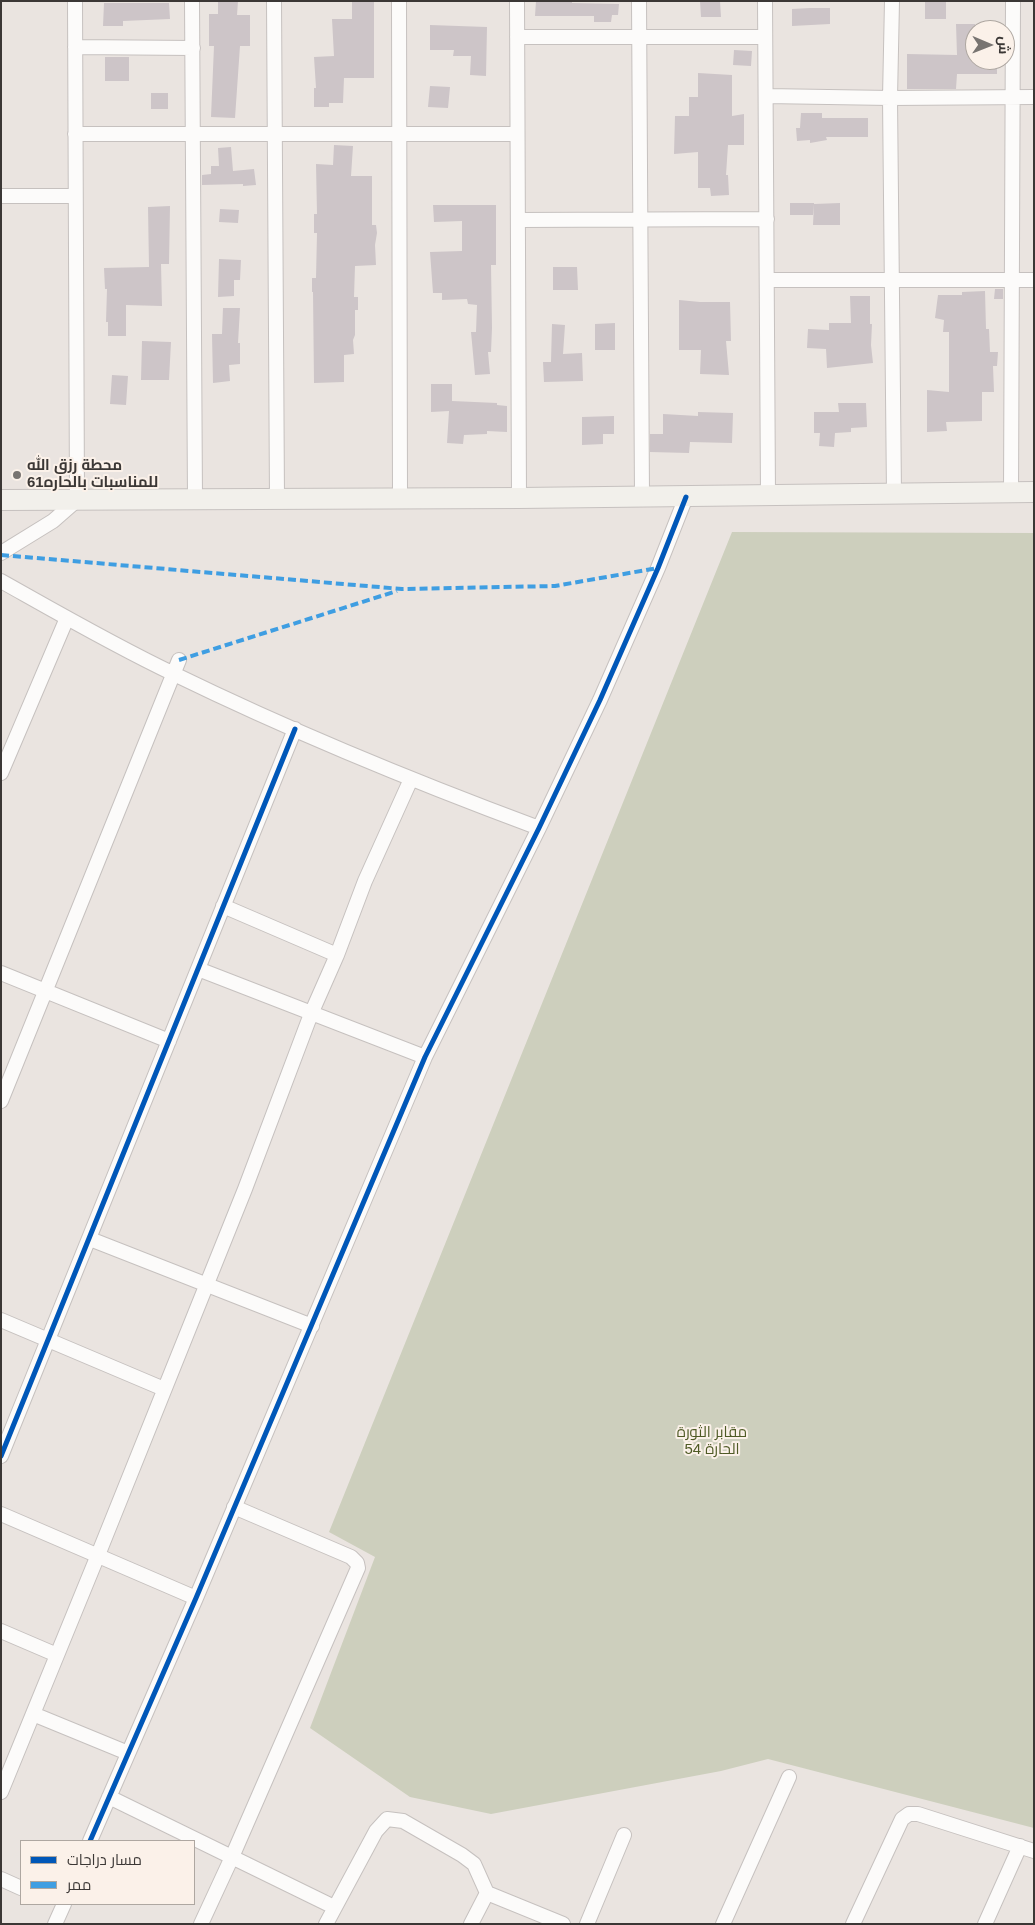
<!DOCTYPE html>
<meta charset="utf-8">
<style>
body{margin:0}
#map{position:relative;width:1035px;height:1925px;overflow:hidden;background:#eae4e0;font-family:Helvetica,Cairo,sans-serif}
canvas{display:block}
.frame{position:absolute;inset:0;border:2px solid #3b3735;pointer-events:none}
.legend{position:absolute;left:20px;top:1840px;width:175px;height:65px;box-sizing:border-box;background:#fbf1e9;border:1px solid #aea7a1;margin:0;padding:6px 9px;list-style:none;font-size:15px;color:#3b3735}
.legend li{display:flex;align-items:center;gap:10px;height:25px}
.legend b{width:25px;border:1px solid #aea7a1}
.north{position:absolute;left:965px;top:20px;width:50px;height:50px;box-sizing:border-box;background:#fbf1e9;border:1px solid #aea7a1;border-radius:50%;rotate:91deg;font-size:14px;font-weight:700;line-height:20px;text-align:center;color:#3b3735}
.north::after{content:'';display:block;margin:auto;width:18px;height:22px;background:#787471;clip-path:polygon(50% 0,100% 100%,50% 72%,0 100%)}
</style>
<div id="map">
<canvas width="1035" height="1925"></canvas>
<div class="frame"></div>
<ul class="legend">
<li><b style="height:6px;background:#0057b8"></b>مسار دراجات</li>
<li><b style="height:6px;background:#3f9ee2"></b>ممر</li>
</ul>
<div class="north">ش</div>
</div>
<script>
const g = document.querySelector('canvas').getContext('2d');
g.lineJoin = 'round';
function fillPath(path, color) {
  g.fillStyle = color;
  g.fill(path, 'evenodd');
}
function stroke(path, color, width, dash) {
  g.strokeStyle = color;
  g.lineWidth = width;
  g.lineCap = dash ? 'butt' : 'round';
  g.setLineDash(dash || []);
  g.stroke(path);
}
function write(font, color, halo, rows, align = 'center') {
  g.font = font + ' Helvetica,Cairo,sans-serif';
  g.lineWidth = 4;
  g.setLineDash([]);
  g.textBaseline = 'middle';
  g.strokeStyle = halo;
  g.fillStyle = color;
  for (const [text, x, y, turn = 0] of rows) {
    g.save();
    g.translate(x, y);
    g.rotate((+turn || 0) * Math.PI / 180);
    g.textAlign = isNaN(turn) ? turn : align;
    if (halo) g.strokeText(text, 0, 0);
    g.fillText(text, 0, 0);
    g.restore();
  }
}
const green = new Path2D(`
 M732,532l302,1v1295l-266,-69 -47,12 -230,43 -81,-17 -100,-69 65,-171 -46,-25z`);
const building = new Path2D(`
 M218,1h20l-1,14h13v31h-10l-5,72 -24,-1 3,-71h-5v-32h9z
 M352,1h22v77h-30l-1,25h-14v4h-15v-19h2l-2,-31 20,-1 -2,-37h20z
 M536,1h36v2l47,1 -1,11h-6l-1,7h-17v-6h-59z
 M700,1h20l1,16h-20z
 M925,1h21v18h-21z
 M104,3h65l1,16 -47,2v5h-20z
 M810,8h20v16l-38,2v-17z
 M956,24h19v36h22v14h-40l-1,15h-49v-35l50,1z
 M430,25l57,2 -1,49 -16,-1 1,-19h-18l1,-6h-24z
 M734,50l18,1 -1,15 -18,-1z
 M105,57h24v24h-24z
 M698,73l34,2v41l12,-2v31h-16l-2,30h2l1,20 -18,1 -1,-8h-12v-36l-24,2 1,-38h14v-19h9z
 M430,86l20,1 -2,21 -20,-1z
 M151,93h17v16h-17z
 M801,113h21v5h46v19h-42l1,3 -17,3v-3l-13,1 -1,-13h4z
 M334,145l19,1 -2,30h21v49h4l1,8 -2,12 1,20 -21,1 -1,31h4v13h-3v25l-2,5 1,14 -10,1v27l-30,1 -1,-91h-1v-14h4l1,-45h-3v-19h3l-1,-50 17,1z
 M231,147l2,24 21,-2 2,16 -13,1v-2l-41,1v-10l9,-1v-8h8l-1,-18z
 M790,203h24v12h-24z
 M840,203v22h-27l1,-21z
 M433,205h63v60h-5l1,63 -1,24h-3l2,22 -15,1 -4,-43h5l1,-27 -9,-1 -1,-5 -25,1v-7h-9l-3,-41 32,-1v-30l-28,1z
 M170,206l-1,58h-8l1,42 -36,-1v31h-18v-14h-2l1,-33h-2l-1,-21 45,-1 -1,-60z
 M220,209l19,1 -1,13 -19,-1z
 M219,259l22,1 -1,20h-6v16l-16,1z
 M553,267h24l1,23h-25z
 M995,289h8v10h-9z
 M985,291l1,38h3l1,23h8l-1,14h-4l1,26h-12v29l-36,1 1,9 -20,1v-42l22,2v-60h-6l1,-12 -9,-2 3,-23h24v-3z
 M850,296h20v28h2l-1,21 2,18 -46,5 -1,-19 -19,-1 1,-19 21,1v-7h22z
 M679,300l21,2h30l1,39h-5l3,34 -29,-1 1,-24h-22z
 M223,308h17l-2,35h2v21l-11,1 1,16 -17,2 -1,-49h10z
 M615,323v27h-20v-26z
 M552,324l13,1 -2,29 19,-1 1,28 -39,1 -1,-20h8z
 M142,341l29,1 -2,38h-28z
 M112,375l16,1 -2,29 -16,-1z
 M431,384h21v17l45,2v2l10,1v26l-20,-1v3l-23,1 -1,9 -16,-1 2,-32 -18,1z
 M838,403h28l1,24 -16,1v4l-16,1 -1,14 -15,-1 1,-13h-6v-21h25z
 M698,412l35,1 -1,30 -42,-1 -1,11 -39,-1v-18h13v-20l35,2z
 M614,416v18h-11v10l-21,1v-28z`);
const minor = new Path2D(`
 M192,1l3,498
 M274,1l3,498
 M399,1l1,497
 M517,1l2,497
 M639,1l3,495
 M765,1l3,495
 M892,1l-2,97 4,396
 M517,37h248
 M75,47l118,1
 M766,96l124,2 144,-1
 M75,134h442
 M1,196h74
 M518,220l249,-1
 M767,280h267
 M1011,493l2,-492
 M1,553l52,-32 24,-21 -2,-499
 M1,581c57,32 114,65 173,93 119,58 241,108 365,154
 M1,773l66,-155
 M223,906l114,49
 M198,969l227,88
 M1,973l168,68
 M1,1101l178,-441
 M90,1239l222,87
 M1,1320l163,69
 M1,1456l294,-727
 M1,1514l195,84
 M1,1631l56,24
 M33,1714l95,39
 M1,1792l97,-237 147,-366 66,-175 26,-59 28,-74 46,-102
 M109,1797l225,110
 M90,1841l106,-243 229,-541 114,-229 61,-128 58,-132 28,-71
 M1,1879l20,9
 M55,1924l9,-20
 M201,1924l31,-67 126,-289 -1,-5 -6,-6 -117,-50
 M326,1924l50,-93 11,-12 16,2 59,34 12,9 13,29
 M471,1924l16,-31 76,31
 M587,1924l37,-89
 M723,1924l66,-147
 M853,1924l49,-105 7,-5h9l116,37
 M985,1924l35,-78`);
const secondary = new Path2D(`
 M1,500l518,-2 515,-6`);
const quiet = new Path2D(`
 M1,555l401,34 153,-3 103,-18
 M179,660l218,-69`);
const cycleway = new Path2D(`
 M1,1456l294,-727
 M90,1841l106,-243 229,-541 114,-229 61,-128 58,-132 28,-71`);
const markers = [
 [17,475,5,"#787471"]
];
const poiNames = [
 ["محطة رزق الله",27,466],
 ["للمناسبات بالحاره61",27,483]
];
const parkNames = [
 ["مقابر الثورة",712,1433],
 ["الحارة 54",712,1450]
];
fillPath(green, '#cdcfbd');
fillPath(building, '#cdc5c8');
stroke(minor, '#c6c1bf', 16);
stroke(secondary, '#c6c1bf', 22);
stroke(minor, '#fcfbfa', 14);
stroke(secondary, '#f2f0eb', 20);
stroke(quiet, '#3f9ee2', 4, [8, 4]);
stroke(cycleway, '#0057b8', 5);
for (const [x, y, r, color] of markers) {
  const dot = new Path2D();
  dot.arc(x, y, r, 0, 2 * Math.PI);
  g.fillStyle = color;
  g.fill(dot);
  stroke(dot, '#fbf1e9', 2);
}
write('bold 15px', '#3b3735', '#fbf1e9', poiNames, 'left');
write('15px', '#4e5a25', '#fbf1e9', parkNames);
</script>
